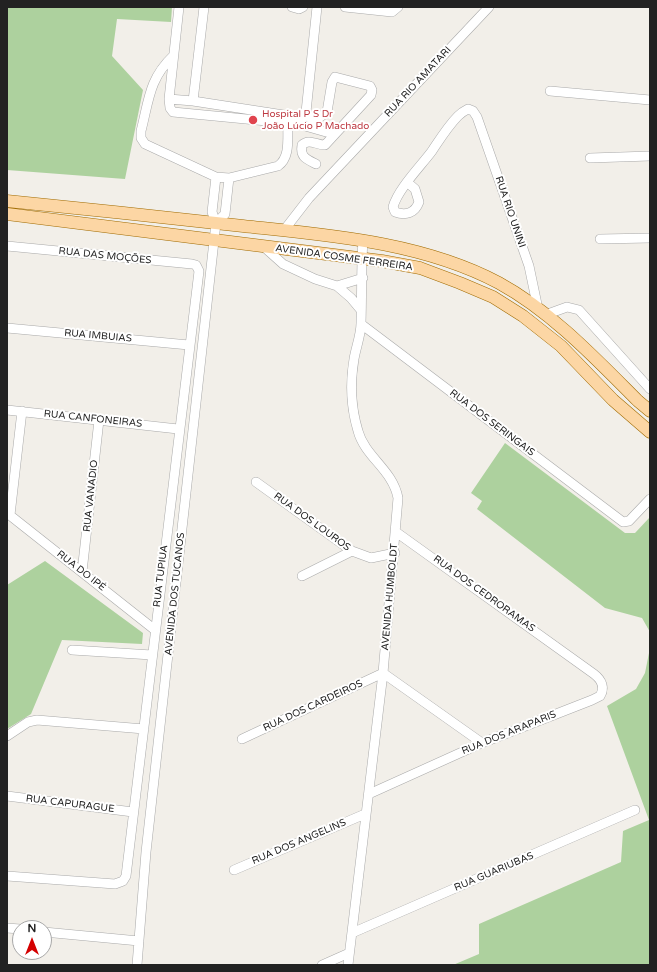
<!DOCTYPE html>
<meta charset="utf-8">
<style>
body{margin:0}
#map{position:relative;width:657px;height:972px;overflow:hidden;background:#f2efe9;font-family:"Varela Round",sans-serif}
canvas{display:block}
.frame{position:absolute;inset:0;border:8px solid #222;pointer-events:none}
.north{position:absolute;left:12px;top:920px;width:40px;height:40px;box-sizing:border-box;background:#fff;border:1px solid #a7a7a7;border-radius:50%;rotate:0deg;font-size:11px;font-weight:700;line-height:16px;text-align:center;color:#222}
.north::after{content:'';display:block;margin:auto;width:14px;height:18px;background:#d40000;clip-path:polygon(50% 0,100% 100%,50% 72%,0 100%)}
</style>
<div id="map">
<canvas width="657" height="972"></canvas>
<div class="frame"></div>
<div class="north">N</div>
</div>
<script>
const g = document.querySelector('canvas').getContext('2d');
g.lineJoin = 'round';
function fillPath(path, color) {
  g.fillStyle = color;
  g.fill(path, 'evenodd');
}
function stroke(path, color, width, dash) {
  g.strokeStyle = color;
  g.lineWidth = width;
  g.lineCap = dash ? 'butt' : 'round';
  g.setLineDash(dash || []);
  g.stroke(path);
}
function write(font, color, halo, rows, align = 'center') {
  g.font = font + ' "Varela Round",sans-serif';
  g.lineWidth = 4;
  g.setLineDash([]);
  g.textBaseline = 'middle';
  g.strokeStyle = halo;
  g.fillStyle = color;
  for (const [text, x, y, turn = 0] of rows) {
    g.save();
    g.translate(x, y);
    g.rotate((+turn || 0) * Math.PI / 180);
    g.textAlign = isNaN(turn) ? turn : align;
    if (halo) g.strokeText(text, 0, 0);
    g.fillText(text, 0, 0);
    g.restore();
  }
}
const forest = new Path2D(`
 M7,7h165l-1,15 -54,-3 -5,37 31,34 -18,89 -118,-9z
 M505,443l120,90h10l15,-16v115l-8,-14 -37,-10 -128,-99 5,-8 -11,-8z
 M45,561l98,72 -1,11 -80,-4 -31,74 -24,15v-144z
 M650,648v317h-197l26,-11v-30l142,-62 2,-31 26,-11 -42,-114 29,-17 9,-16z`);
const minor = new Path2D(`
 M179,7l-10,92 1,9 3,4 125,12 8,-12 11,-105
 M292,7l7,2 4,-2
 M345,7l47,5 6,-5
 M173,56c-24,23 -24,44 -32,75v7l4,6 71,33 13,1 49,-12c13,-9 9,-29 10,-43
 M550,91l100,9
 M169,99l24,2 11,-94
 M193,101l110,17
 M306,112l5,7 5,1 11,-8 5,-30 3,-5 35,9 2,4 -1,5 -46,50c-9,0 -16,-7 -23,0 -2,12 4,14 14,19
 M298,124l35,10
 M590,158l60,-2
 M216,177l-4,35 4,11
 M408,183l7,6 4,13c-4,11 -13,14 -24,10l-2,-5c5,-18 27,-40 39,-56 8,-12 16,-25 26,-35 3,-3 6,-5 10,-7l5,2 4,6 52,149 9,43
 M216,223l9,-9 4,-36
 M285,229l24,-31 180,-191
 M600,239l50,-1
 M7,246l185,18 4,1 3,6 -73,605 -3,5 -8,3 -108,-8
 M264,247l19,17 32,15 22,7 14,12 10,12
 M337,286l26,-8
 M545,315l22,-8 12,3 71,79
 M361,324l262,198 6,-1 21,-22
 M7,328l182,17
 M7,410l171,19
 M256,482l96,69 19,7 24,-5
 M7,513l148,117
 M10,515l12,-104
 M82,572l17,-152
 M302,576l50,-25
 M72,650l80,5
 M7,736l21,-14 9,-2 107,9
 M242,739l141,-66 99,70
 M369,794l113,-51 110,-43 8,-4c5,-8 2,-16 -6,-22l-198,-142
 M7,796l126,16
 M234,870l131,-56
 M7,928l13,1
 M44,932l95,9
 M352,933l283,-123
 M137,965l9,-113 70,-629
 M322,965l27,-12
 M348,965l35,-292 15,-175c-5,-28 -33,-41 -40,-67 -7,-23 -8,-48 -4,-72 2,-12 7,-24 7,-36 1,-28 0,-55 2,-83`);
const major = new Path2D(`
 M7,201c79,8 157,16 236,25 85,9 179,16 256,57 53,29 97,76 139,118l12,10
 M7,214l375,47 38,7 40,15 33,14 30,19 38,30 52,54 37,32`);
const markers = [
 [253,120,5,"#e0444e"]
];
const streetNames = [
 ["RUA RIO AMATARI",418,82,-47],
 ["RUA RIO UNINI",510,212,71],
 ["RUA DAS MOÇÕES",105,256,6],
 ["AVENIDA COSME FERREIRA",344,258,8],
 ["RUA IMBUIAS",98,336,5],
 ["RUA CANFONEIRAS",93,419,6],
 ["RUA DOS SERINGAIS",492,423,37],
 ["RUA VANADIO",91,496,-84],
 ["RUA DOS LOUROS",312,522,36],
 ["RUA DO IPÉ",81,571,38],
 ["RUA TUPIUA",161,576,-83],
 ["AVENIDA DOS TUCANOS",175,594,-84],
 ["RUA DOS CEDRORAMAS",484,594,36],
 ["AVENIDA HUMBOLDT",390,597,-85],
 ["RUA DOS CARDEIROS",313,706,-25],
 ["RUA DOS ARAPARIS",509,733,-22],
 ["RUA CAPURAGUE",70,804,7],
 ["RUA DOS ANGELINS",299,842,-23],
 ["RUA GUARIUBAS",494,872,-23]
];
const healthNames = [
 ["Hospital P S Dr",262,114],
 ["João Lúcio P Machado",262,126]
];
fillPath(forest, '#add19e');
stroke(minor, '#a9a9a9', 10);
stroke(major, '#a06b00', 13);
stroke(minor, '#fff', 9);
stroke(major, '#fcd6a4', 12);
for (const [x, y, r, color] of markers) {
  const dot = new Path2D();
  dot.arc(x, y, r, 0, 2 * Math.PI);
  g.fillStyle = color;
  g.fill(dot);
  stroke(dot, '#fff', 1.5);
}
write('10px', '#222', '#fff', streetNames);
write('10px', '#be3a42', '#fff', healthNames, 'left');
</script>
